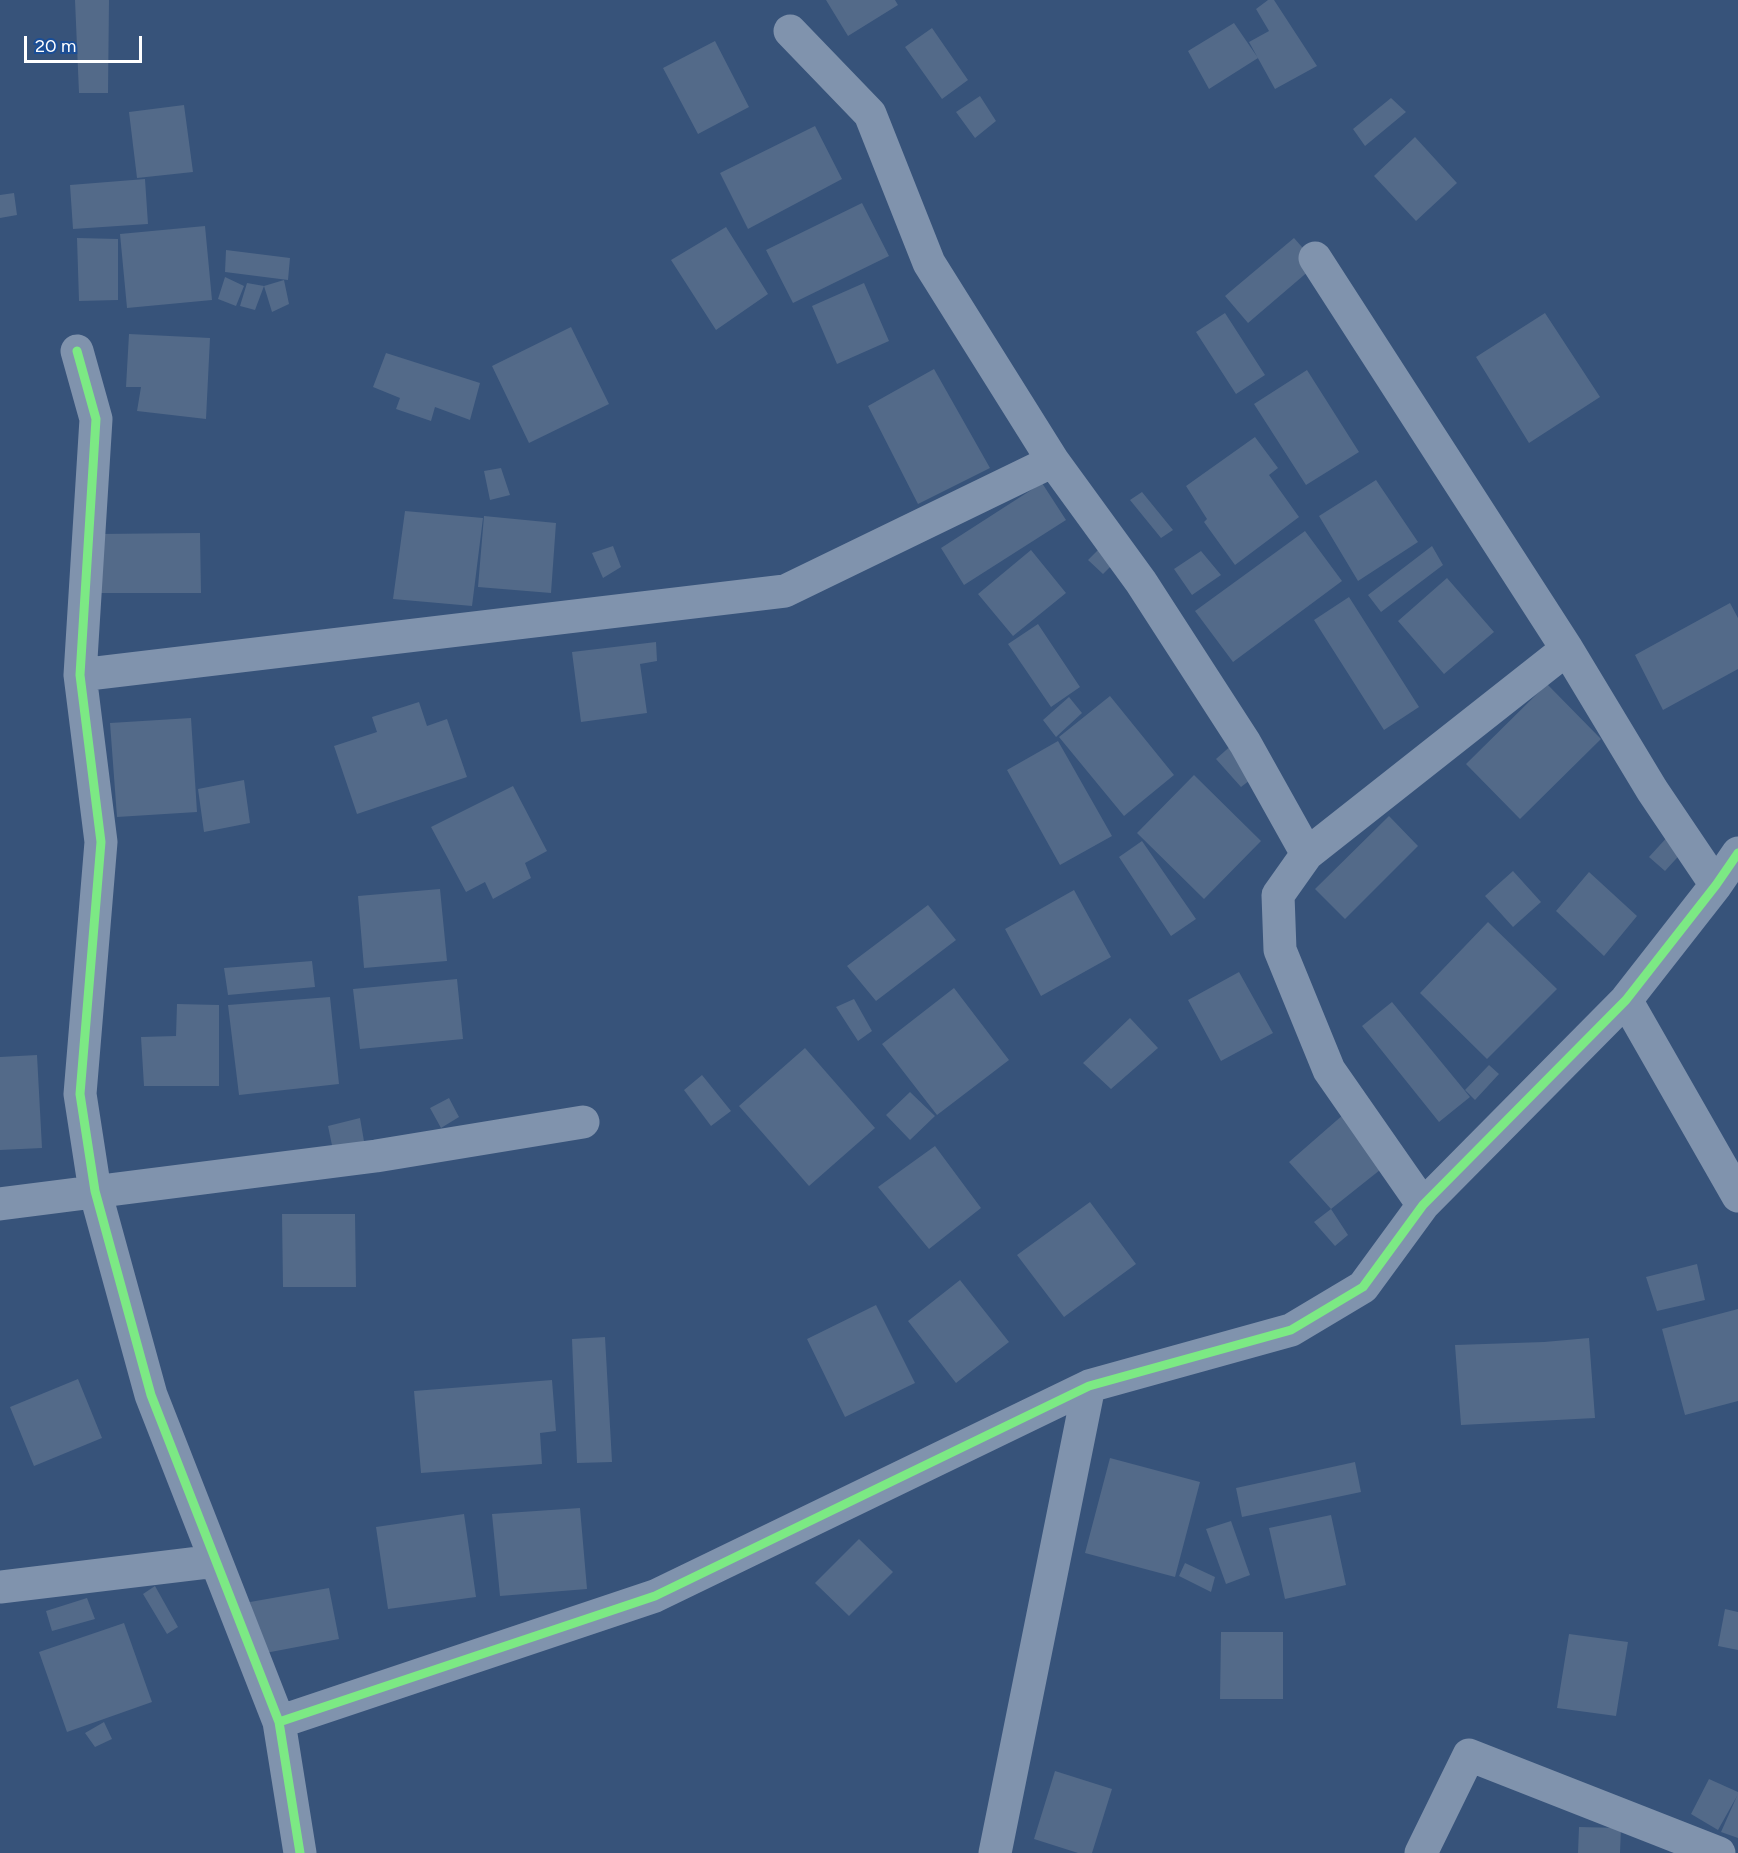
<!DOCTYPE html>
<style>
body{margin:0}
#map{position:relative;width:1738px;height:1853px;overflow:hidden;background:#37537a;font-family:Figtree,sans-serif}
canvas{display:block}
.scale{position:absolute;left:24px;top:36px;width:118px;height:27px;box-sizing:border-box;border:3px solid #fff;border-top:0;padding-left:8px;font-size:18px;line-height:21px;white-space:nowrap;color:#fff;-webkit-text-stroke:4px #1a4e97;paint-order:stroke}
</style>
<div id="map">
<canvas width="1738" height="1853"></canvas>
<div class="scale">20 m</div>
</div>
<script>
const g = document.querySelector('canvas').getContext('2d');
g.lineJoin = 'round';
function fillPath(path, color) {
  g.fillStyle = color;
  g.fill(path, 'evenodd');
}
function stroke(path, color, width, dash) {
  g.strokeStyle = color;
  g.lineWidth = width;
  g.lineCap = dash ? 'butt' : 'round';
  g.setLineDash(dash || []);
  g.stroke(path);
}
const building = new Path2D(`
 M75,0h34l-1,93h-29z
 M826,0h69l3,5 -50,31z
 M1268,0h6l43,66 -42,23 -26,-47 20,-11 -13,-22z
 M1234,23l24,35 -49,31 -21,-38z
 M932,28l36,52 -26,19 -37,-52z
 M715,41l34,66 -51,27 -35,-66z
 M980,96l16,25 -21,17 -19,-26z
 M1391,98l15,14 -41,34 -12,-17z
 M184,105l9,67 -56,6 -8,-66z
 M815,126l27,53 -94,50 -28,-56z
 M1415,137l42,46 -41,38 -42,-45z
 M145,179l3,45 -75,5 -3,-44z
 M14,193l3,22 -17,3v-23z
 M862,203l27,53 -96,47 -27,-53z
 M205,226l7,74 -85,8 -7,-74z
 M726,227l42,67 -52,36 -45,-70z
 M77,238l41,1v61l-39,1z
 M1294,238l23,26 -69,59 -23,-27z
 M226,250l64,8 -2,22 -63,-8z
 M225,277l19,9 -8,20 -18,-7z
 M284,280l5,24 -17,8 -8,-26z
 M247,283l17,3 -9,24 -15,-4z
 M864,283l25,58 -52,23 -25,-58z
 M1225,313l40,62 -29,19 -40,-62z
 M1545,313l55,84 -71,46 -53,-86z
 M571,327l38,77 -80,39 -37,-77z
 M129,334l81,4 -4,81 -69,-8 4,-24h-15z
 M386,353l94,30 -10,37 -35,-13 -4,14 -35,-12 4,-11 -27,-11z
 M934,369l56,99 -72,36 -50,-98z
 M1307,370l52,82 -53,33 -52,-81z
 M1255,437l23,31 -9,7 30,42 -64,48 -31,-43 3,-3 -21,-33z
 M501,468l9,27 -20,5 -6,-29z
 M1376,480l42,62 -60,39 -39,-65z
 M1042,483l24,37 -102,65 -23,-37z
 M1142,492l31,38 -12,8 -31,-38z
 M405,511l78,7 -11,88 -79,-7z
 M484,516l72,7 -5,70 -73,-6z
 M1305,531l37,50 -109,81 -38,-51z
 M200,533l1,60h-102l-1,-59z
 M1103,545l15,14 -15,15 -15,-14z
 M613,546l8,21 -18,11 -11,-25z
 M1432,546l11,19 -62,47 -13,-17z
 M1031,550l35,43 -53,43 -35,-42z
 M1201,551l20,24 -29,20 -18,-26z
 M1447,578l47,54 -50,42 -46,-53z
 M1349,597l70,110 -35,23 -70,-110z
 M1730,603l8,15v51l-75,41 -28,-55z
 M1038,624l42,63 -29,20 -43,-63z
 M656,642l1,19 -17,3 7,49 -66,9 -9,-70z
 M1547,684l54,55 -81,80 -54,-55z
 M1110,696l64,79 -50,41 -65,-79z
 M1069,697l13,16 -26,24 -13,-17z
 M419,702l8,24 20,-7 20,58 -110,37 -23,-68 43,-14 -5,-15z
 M191,718l6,94 -80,5 -7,-94z
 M1058,741l54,95 -52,29 -53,-95z
 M1234,743l24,31 -17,13 -25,-28z
 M1194,775l67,66 -57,58 -67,-66z
 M244,780l6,43 -46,9 -6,-43z
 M513,786l34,65 -22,12 6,15 -38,21 -8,-17 -19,10 -35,-65z
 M1389,816l29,30 -73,73 -30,-30z
 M1670,834l15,15 -20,22 -16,-14z
 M1142,841l54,78 -25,17 -52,-79z
 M1513,871l28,31 -28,25 -28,-31z
 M1589,872l48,44 -33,40 -48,-45z
 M440,889l7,72 -83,7 -6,-72z
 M1074,890l37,67 -70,39 -36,-67z
 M928,905l28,35 -80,61 -29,-35z
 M1488,922l69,67 -70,70 -67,-66z
 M312,961l3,26 -87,8 -4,-27z
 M1239,972l34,61 -52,28 -33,-61z
 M457,979l6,60 -103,10 -7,-60z
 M954,988l55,72 -72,55 -55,-71z
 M330,997l9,87 -100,11 -11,-90z
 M854,999l18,32 -14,10 -22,-34z
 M1392,1002l78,95 -31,25 -77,-96z
 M177,1004l42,1v81h-75l-3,-49 35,-1z
 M1130,1018l28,30 -47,41 -28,-26z
 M805,1048l70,80 -66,58 -70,-80z
 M37,1055l5,93 -42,2v-93z
 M1489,1065l10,9 -24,26 -10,-10z
 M702,1075l29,36 -20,15 -27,-36z
 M910,1092l25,24 -25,24 -24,-25z
 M449,1098l10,19 -18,11 -11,-20z
 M1344,1114l41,52 -54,43 -42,-47z
 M360,1118l5,29 -31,8 -6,-29z
 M935,1146l46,62 -52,41 -51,-62z
 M1090,1202l46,62 -72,53 -47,-62z
 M1331,1209l17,26 -13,11 -21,-24z
 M282,1214h73l1,73h-73z
 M1697,1264l8,36 -48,11 -11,-34z
 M960,1280l49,62 -53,41 -48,-62z
 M876,1305l39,78 -70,34 -38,-78z
 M1738,1309v92l-53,14 -23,-86z
 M605,1337l7,125 -35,1 -5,-124z
 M1589,1338l6,80 -134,7 -6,-80 89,-3z
 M78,1379l24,59 -68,28 -24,-59z
 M552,1380l4,51 -16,2 2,31 -121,9 -7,-82z
 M1110,1458l90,24 -25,95 -90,-24z
 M1355,1462l6,30 -119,25 -6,-29z
 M580,1508l7,81 -87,7 -8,-82z
 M464,1514l12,83 -88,12 -12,-82z
 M1331,1515l15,70 -61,14 -16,-71z
 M1231,1521l19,54 -24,9 -20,-55z
 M859,1539l34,33 -44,44 -34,-33z
 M1185,1563l30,14 -4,15 -32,-16z
 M155,1586l23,41 -11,7 -24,-40z
 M329,1588l10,51 -79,15 -10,-52z
 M87,1598l8,21 -43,12 -6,-20z
 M1725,1609l13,3v38l-20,-4z
 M124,1623l28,79 -85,30 -28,-80z
 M1221,1632h62v67h-63z
 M1569,1634l59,8 -12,74 -59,-8z
 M104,1722l8,17 -17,8 -10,-14z
 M1055,1771l57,18 -20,64h-14l-44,-14z
 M1709,1779l29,13v46l-17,-6 16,-36 -19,34 -27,-16z
 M1579,1827l42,1 -1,25h-42z`);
const street = new Path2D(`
 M790,31l80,83 59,149 124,198 88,121 104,161 62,111 -29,41 2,55 49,120 94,135
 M1315,258l252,391 85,141 64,95
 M77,351l19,68 -16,256 21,167 -21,252 15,97 56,204 128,327 21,131
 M80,675l705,-84 268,-130
 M1307,854l260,-205
 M1626,1000l112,196
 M0,1204l376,-48 207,-34
 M0,1587l216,-26
 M279,1722l376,-126 434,-210 202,-56 72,-43 60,-82 203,-205 90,-115 22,-32
 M995,1853l94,-467
 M1421,1853l48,-98 250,98`);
const cycleway = new Path2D(`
 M77,351l19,68 -16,256 21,167 -21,252 15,97 56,204 128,327 21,131
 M279,1722l376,-126 434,-210 202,-56 72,-43 60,-82 203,-205 90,-115 22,-32`);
fillPath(building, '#536a89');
stroke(street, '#8093ad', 33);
stroke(cycleway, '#7ce984', 9);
</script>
